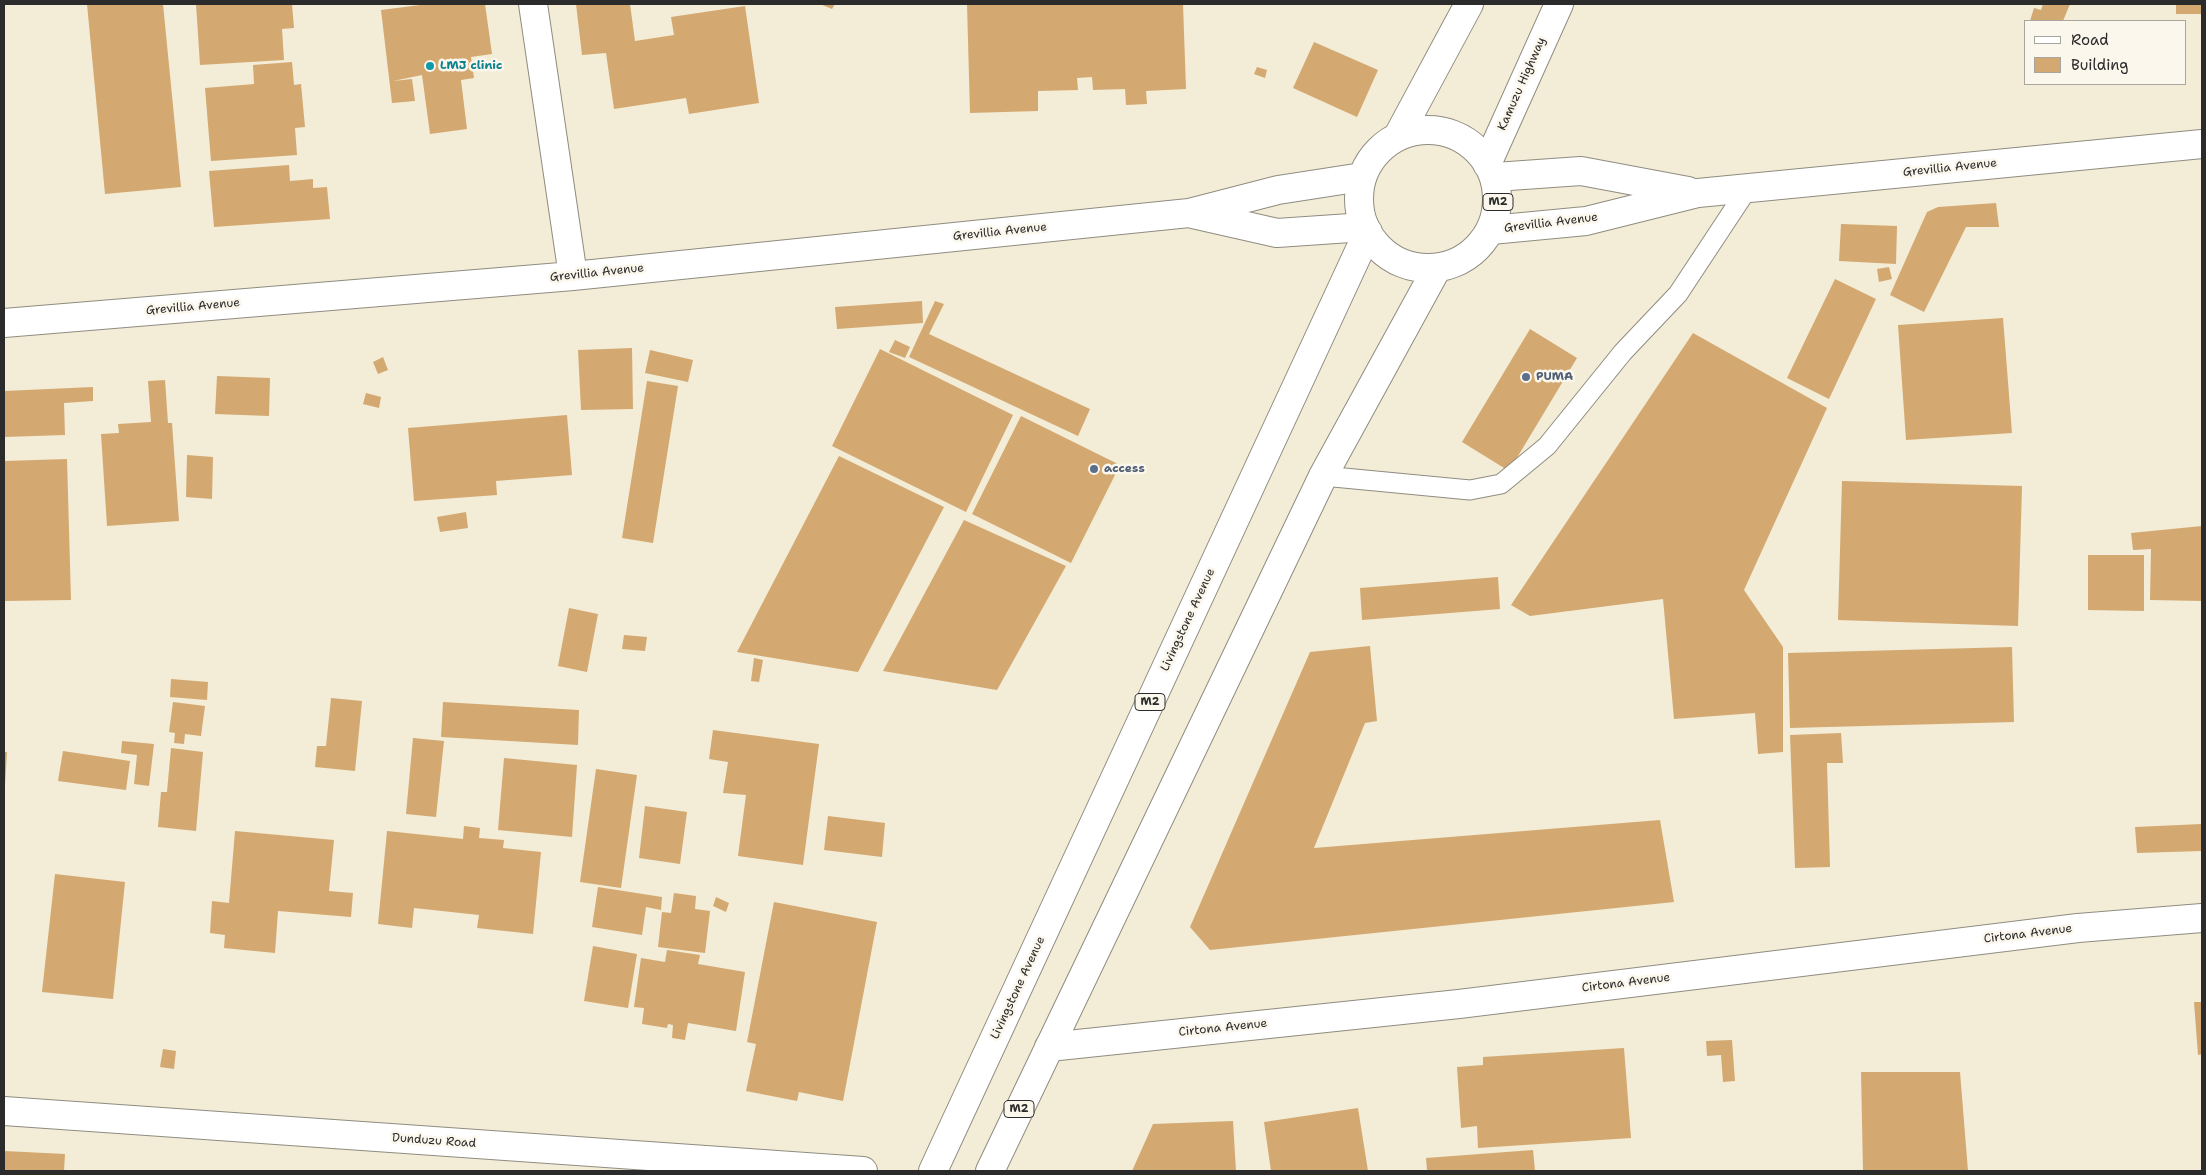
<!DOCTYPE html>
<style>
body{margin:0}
#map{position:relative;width:2206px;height:1175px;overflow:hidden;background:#f3ecd6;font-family:"Shantell Sans",sans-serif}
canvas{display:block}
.frame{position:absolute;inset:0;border:5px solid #2b2b2b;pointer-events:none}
.legend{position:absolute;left:2024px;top:20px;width:162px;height:65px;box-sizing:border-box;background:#fbf7ec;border:1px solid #a8a59f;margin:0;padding:6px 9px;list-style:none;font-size:15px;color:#2b2b2b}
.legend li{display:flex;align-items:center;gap:10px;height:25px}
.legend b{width:25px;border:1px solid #a8a59f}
</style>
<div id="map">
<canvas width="2206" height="1175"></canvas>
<div class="frame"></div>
<ul class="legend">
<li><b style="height:6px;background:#fff"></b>Road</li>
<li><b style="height:14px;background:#d3a971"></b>Building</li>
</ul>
</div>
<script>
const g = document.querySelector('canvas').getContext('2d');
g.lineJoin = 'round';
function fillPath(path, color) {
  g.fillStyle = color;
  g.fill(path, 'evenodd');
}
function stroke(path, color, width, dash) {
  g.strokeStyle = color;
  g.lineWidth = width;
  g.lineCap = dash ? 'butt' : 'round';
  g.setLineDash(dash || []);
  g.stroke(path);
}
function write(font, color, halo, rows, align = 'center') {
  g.font = font + ' "Shantell Sans",sans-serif';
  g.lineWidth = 5;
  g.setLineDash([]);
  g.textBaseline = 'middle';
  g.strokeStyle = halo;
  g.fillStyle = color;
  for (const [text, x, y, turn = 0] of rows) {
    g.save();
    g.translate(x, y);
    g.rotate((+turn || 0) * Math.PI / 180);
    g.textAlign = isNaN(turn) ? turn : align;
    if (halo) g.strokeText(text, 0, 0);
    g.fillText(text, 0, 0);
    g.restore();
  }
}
const building = new Path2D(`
 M87,4h76l18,183 -76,7z
 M196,4h96l2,24 -12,1 2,31 -84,5z
 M428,4h57l7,50 -21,3 3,21 -13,2 6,49 -37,5 -8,-59 -29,6 19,-2 3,22 -23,2 -11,-93z
 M576,4h54l5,37 39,-6 -3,-18 74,-11 14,97 -70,11 -3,-16 -72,11 -8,-56 -24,2z
 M820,4h15l-3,5z
 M967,4h216l3,85 -40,2 1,13 -21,1 -1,-16 -32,1 -1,-13 -15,1 1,12 -40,1v20l-68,2z
 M2043,4h27l-7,17h-33l4,-13 7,2z
 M2176,4h26v10h-26z
 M1314,42l64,28 -21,47 -64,-29z
 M292,62l2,23 7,-1 4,43 -10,1 2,27 -86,6 -6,-73 49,-4 -1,-19z
 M1257,67l10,3 -2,8 -11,-4z
 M289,165l1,16 23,-2v9l14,-1 3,32 -116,8 -5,-56z
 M1996,203l3,24h-33l-42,85 -34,-17 37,-83 11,-5z
 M1841,224l56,2 -1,38 -57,-3z
 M1889,267l3,12 -13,3 -2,-13z
 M1835,279l41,20 -47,100 -42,-21z
 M922,301l1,22 -86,6 -2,-22z
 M935,301l9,3 -15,30 161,75 -12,27 -169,-79z
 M2003,318l9,115 -106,7 -8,-115z
 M1530,329l47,29 -68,113 -47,-29z
 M1693,333l134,75 -83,182 39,57v105l-25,2 -3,-41 -81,6 -11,-120 -133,17 -19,-11z
 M895,340l15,7 -5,11 -16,-6z
 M632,348l1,61 -52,1 -3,-60z
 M880,349l133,66 -47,97 -134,-66z
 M650,350l43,10 -5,22 -43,-9z
 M383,357l5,13 -10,4 -5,-12z
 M217,376l53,2 -1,38 -54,-2z
 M165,380l3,43h4l7,98 -72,5 -6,-92 18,-1 -1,-9 33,-2 -3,-41z
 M647,381l31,5 -25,157 -31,-5z
 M93,387v14l-29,2 1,32 -61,2v-46z
 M366,393l15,4 -2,11 -16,-4z
 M567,415l5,60 -76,6 1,14 -83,6 -6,-73z
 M1021,416l99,49 -49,98 -99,-49z
 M187,455l26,2 -1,42 -26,-2z
 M839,456l105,51 -86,165 -121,-20z
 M67,459l4,141 -67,1v-140z
 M1842,481l180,5 -4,140 -180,-6z
 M466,512l2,16 -28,4 -3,-15z
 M964,520l102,46 -69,124 -114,-19z
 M2202,526v75l-52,-1 1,-51 -18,1 -2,-17z
 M2088,555h56v56l-56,-1z
 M1498,577l2,32 -138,11 -2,-32z
 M569,608l29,6 -11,58 -29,-6z
 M624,635l23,2 -2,14 -23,-2z
 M1370,646l7,75 -12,2 -51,125 346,-28 14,82 -464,48 -20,-23 120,-275z
 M2012,647l2,75 -224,6 -2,-75z
 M754,658l9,2 -4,22 -8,-1z
 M171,679l37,3 -1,18 -37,-3z
 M331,698l31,3 -7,70 -40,-4 2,-21h9z
 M173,702l32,4 -4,30 -16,-2 -1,10 -10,-1 1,-10 -6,-1z
 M443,702l136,8 -1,35 -137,-8z
 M713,730l106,14 -16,121 -65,-9 8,-61 -23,-2 5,-31 -19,-3z
 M1841,733l2,30h-16l3,104 -35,1 -5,-133z
 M413,738l31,3 -8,76 -30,-3z
 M122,741l32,3 -5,42 -15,-2 3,-29 -16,-2z
 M171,748l32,4 -7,79 -38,-4 3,-35h6z
 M63,751l67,10 -4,29 -68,-9z
 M4,752h3l-2,33h-1z
 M504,758l73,7 -5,72 -74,-7z
 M596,769l41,6 -16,113 -41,-6z
 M645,806l42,6 -7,52 -41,-6z
 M828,816l57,7 -3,34 -58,-7z
 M2202,824v27l-65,2 -2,-26z
 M464,826l16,2 -1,10 25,2 -1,8 38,4 -8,82 -56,-6 2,-13 -65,-7 -2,20 -34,-4 9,-93 76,8z
 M235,831l99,9 -5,51 24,2 -2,24 -73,-6 -3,42 -51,-5 1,-13 -15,-2 2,-32 17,2z
 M55,874l70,8 -12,117 -71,-7z
 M598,887l64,10 -1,13 -15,-3 -4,28 -50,-8z
 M674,893l22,3 -1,13 15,2 -5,42 -47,-6 4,-35 9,1z
 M716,897l13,6 -3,9 -13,-6z
 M774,902l103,20 -34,179 -44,-9 -2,9 -51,-10 10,-47 -9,-2z
 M593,946l44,8 -9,54 -44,-7z
 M667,950l33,5 -2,9 47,8 -9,59 -48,-8 -3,17 -13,-2 1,-13 -5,-1 -1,4 -25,-4 2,-16 -10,-1 7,-49 24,4z
 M2194,1002h8v52l-4,1z
 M1732,1040l3,41 -12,1 -2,-27 -14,1 -1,-15z
 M1624,1048l7,90 -153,10 -1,-22 -16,2 -4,-61 26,-2v-8z
 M163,1049l13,2 -2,18 -14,-2z
 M1861,1072h99l8,99h-105z
 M1358,1108l10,63h-97l-7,-49z
 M1233,1121l3,50h-104l21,-47z
 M1533,1150l2,21h-108l-1,-13z
 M4,1151l61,3 -1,17h-60z`);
const service = new Path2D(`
 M1323,476l147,14 31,-6 46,-38 76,-94 55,-58 70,-106`);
const minor = new Path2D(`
 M533,4l40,272
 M1495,177l86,-6 107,20
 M1193,214l84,19 88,-6
 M1491,230l95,-9 112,-28 504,-49
 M4,323l569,-47 616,-63 89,-23 84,-13
 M1049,1047l410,-43 619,-76 124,-10
 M4,1111l859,60`);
const trunk = new Path2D(`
 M1359 199a69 69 0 1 1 138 0a69 69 0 1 1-138 0Z
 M1398,136l71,-132
 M1487,164l72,-160
 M933,1171l435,-939
 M990,1171l333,-695 114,-208`);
const markers = [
 [430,66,5,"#0f9aa8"],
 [1526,377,5,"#5c6f8a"],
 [1094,469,5,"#5c6f8a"]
];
const shields = [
 [1498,202,30],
 [1150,702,30],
 [1019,1109,30]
];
const shieldNames = [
 ["M2",1498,202],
 ["M2",1150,702],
 ["M2",1019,1109]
];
const cultureNames = [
 ["LMJ clinic",440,66]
];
const streetNames = [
 ["Kamuzu Highway",1522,84,-66],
 ["Grevillia Avenue",1950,168,-6],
 ["Grevillia Avenue",1551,223,-7],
 ["Grevillia Avenue",1000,232,-6],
 ["Grevillia Avenue",597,273,-6],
 ["Grevillia Avenue",193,307,-5],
 ["Livingstone Avenue",1188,620,-65],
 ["Cirtona Avenue",2028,934,-7],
 ["Cirtona Avenue",1626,983,-7],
 ["Livingstone Avenue",1018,988,-65],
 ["Cirtona Avenue",1223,1028,-6],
 ["Dunduzu Road",434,1141,4]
];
const serviceNames = [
 ["PUMA",1536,377],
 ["access",1104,469]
];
fillPath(building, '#d3a971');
stroke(service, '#8f8c80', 21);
stroke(minor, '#8f8c80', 30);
stroke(trunk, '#8f8c80', 30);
stroke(service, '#fff', 19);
stroke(minor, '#fff', 28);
stroke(trunk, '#fff', 28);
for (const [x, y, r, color] of markers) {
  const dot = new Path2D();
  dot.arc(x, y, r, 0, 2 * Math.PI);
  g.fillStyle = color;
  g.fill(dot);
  stroke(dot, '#fbf7ec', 2);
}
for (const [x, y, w] of shields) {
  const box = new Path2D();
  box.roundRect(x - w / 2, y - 8.5, w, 17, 4);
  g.fillStyle = '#fbf7ec';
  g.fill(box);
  stroke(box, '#2b2b2b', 1);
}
write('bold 11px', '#2b2b2b', null, shieldNames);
write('bold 12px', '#0d838f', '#fbf7ec', cultureNames, 'left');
write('12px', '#2b2b2b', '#fbf7ec', streetNames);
write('bold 12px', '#4e5e75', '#fbf7ec', serviceNames, 'left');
</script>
